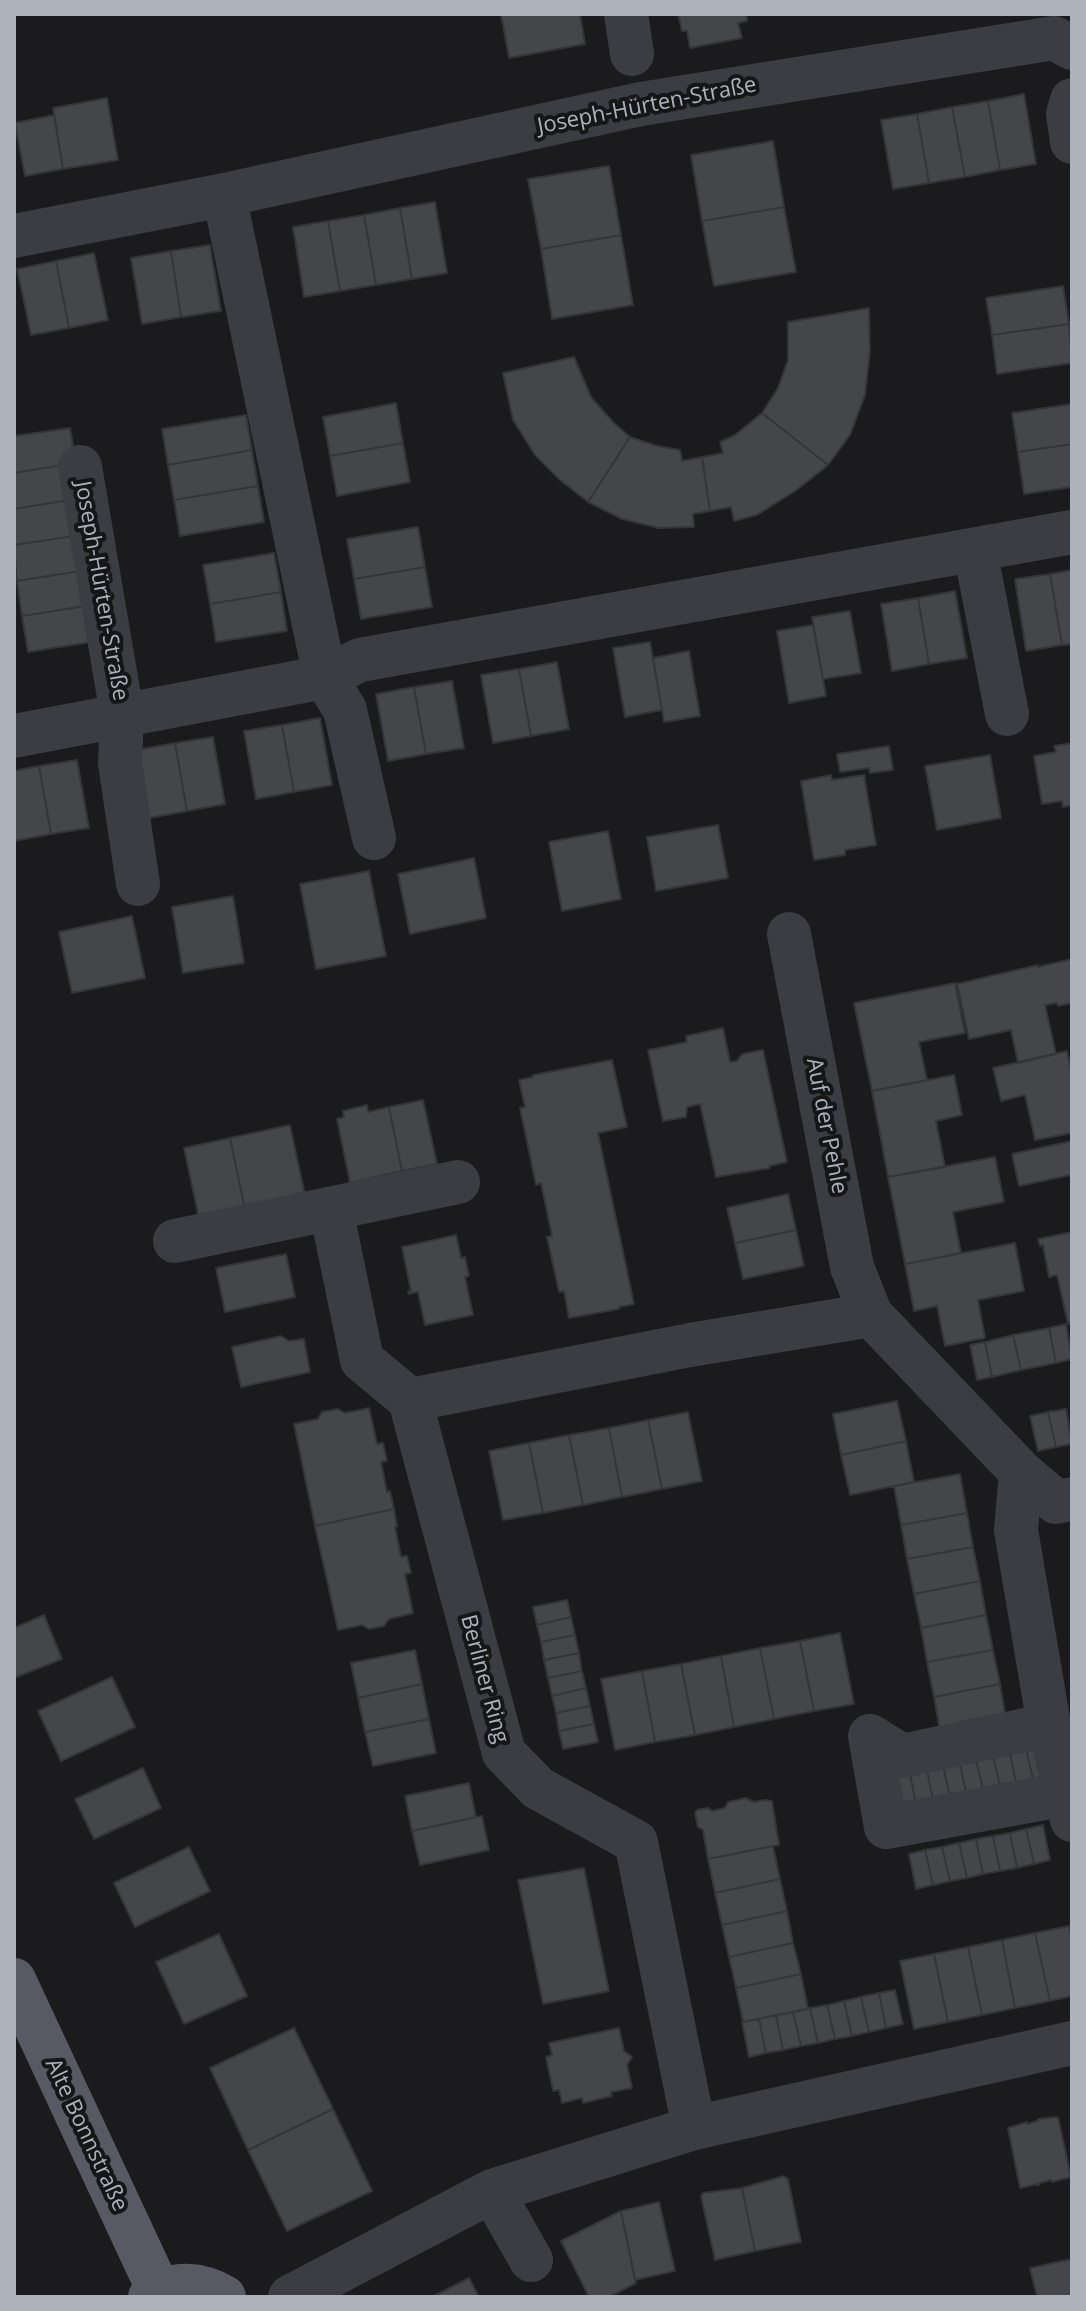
<!DOCTYPE html>
<meta charset="utf-8">
<style>
body{margin:0}
#map{position:relative;width:1086px;height:2311px;overflow:hidden;background:#1b1b1d;font-family:"Open Sans",sans-serif}
canvas{display:block}
.frame{position:absolute;inset:0;border:16px solid #adb3bd;pointer-events:none}
</style>
<div id="map">
<canvas width="1086" height="2311"></canvas>
<div class="frame"></div>
</div>
<script>
const g = document.querySelector('canvas').getContext('2d');
g.lineJoin = 'round';
function fillPath(path, color) {
  g.fillStyle = color;
  g.fill(path, 'evenodd');
}
function stroke(path, color, width, dash) {
  g.strokeStyle = color;
  g.lineWidth = width;
  g.lineCap = dash ? 'butt' : 'round';
  g.setLineDash(dash || []);
  g.stroke(path);
}
function write(font, color, halo, rows, align = 'center') {
  g.font = font + ' "Open Sans",sans-serif';
  g.lineWidth = 8;
  g.setLineDash([]);
  g.textBaseline = 'middle';
  g.strokeStyle = halo;
  g.fillStyle = color;
  for (const [text, x, y, turn = 0] of rows) {
    g.save();
    g.translate(x, y);
    g.rotate((+turn || 0) * Math.PI / 180);
    g.textAlign = isNaN(turn) ? turn : align;
    if (halo) g.strokeText(text, 0, 0);
    g.fillText(text, 0, 0);
    g.restore();
  }
}
const building = new Path2D(`
 M501,14h79l5,30 -76,14z
 M678,14h68l1,7 -9,2 4,15 -52,10 -3,-17h-5z
 M1024,94l12,70 -36,6 -12,-69z
 M107,98l11,62 -55,9 -10,-61z
 M988,101l12,69 -35,7 -13,-70z
 M952,107l13,70 -36,6 -12,-69z
 M917,114l12,69 -36,6 -12,-69z
 M54,115l9,54 -38,7 -10,-53z
 M773,141l11,66 -82,14 -11,-66z
 M609,166l12,69 -80,14 -13,-70z
 M435,202l12,71 -35,6 -12,-71z
 M784,207l12,65 -82,14 -12,-65z
 M400,208l12,71 -36,6 -12,-70z
 M364,215l12,70 -36,6 -12,-70z
 M328,221l12,70 -36,6 -11,-70z
 M621,235l12,70 -81,14 -11,-70z
 M210,245l11,66 -40,6 -10,-66z
 M171,251l10,66 -39,7 -11,-66z
 M94,253l14,67 -39,8 -13,-67z
 M56,261l13,67 -38,7 -14,-66z
 M1063,286l6,38 -77,11 -6,-37z
 M869,308l1,43 -5,44 -15,40 -22,30 -66,-52 16,-25 10,-28v-38z
 M1069,324l3,39 -75,11 -5,-39z
 M574,357l17,40 22,25 17,15 -42,65 -28,-22 -25,-25 -22,-35 -10,-47z
 M396,403l7,40 -73,13 -7,-39z
 M1072,404v40l-54,8 -6,-39z
 M762,413l66,52 -30,24 -41,26 -23,6 -3,-14 -21,4 -8,-54 21,-4 -3,-11 15,-7z
 M246,415l6,35 -84,15 -6,-36z
 M70,428l6,35 -62,10v-37z
 M630,437l27,9 23,4 2,11 20,-4 8,54 -17,3 1,13 -35,1 -37,-9 -34,-17z
 M403,443l7,39 -73,14 -7,-40z
 M1072,444v43l-48,7 -6,-42z
 M252,450l6,36 -84,14 -6,-35z
 M76,463l6,35 -68,11v-36z
 M258,486l6,36 -84,14 -6,-36z
 M82,498l5,36 -73,11v-36z
 M418,527l7,40 -71,12 -7,-40z
 M87,534l6,35 -76,12 -3,-36z
 M274,553l7,39 -71,12 -7,-39z
 M425,567l7,40 -71,12 -7,-40z
 M93,569l5,35 -76,12 -5,-35z
 M1072,570v74l-10,1 -12,-71z
 M1050,574l12,71 -36,6 -11,-72z
 M955,591l12,67 -38,6 -11,-66z
 M281,592l6,39 -71,11 -6,-38z
 M918,598l11,66 -37,7 -11,-67z
 M98,604l6,36 -76,12 -6,-36z
 M850,611l11,62 -38,6 -11,-62z
 M813,625l13,71 -37,7 -12,-72z
 M650,642l12,68 -37,7 -12,-69z
 M689,651l11,65 -36,6 -11,-64z
 M557,662l12,67 -38,7 -12,-67z
 M519,669l12,67 -38,7 -12,-68z
 M452,681l12,67 -38,6 -12,-67z
 M414,687l12,67 -38,7 -12,-67z
 M320,718l12,67 -38,7 -12,-67z
 M282,725l12,67 -38,7 -12,-68z
 M213,737l12,67 -38,7 -12,-68z
 M175,743l12,68 -38,7 -12,-68z
 M1072,743v62l-9,2 -1,-6 -20,3 -8,-48 22,-4 -2,-6z
 M889,746l4,24 -23,3 -1,-5 -29,4 -3,-18z
 M990,755l11,63 -64,12 -12,-64z
 M77,760l12,68 -38,6 -12,-68z
 M39,766l12,68 -37,7v-70z
 M831,775l1,5 32,-5 12,70 -31,5v5l-31,5 -13,-79z
 M718,825l10,53 -72,13 -9,-54z
 M608,831l13,68 -59,12 -13,-69z
 M474,858l12,60 -76,16 -12,-60z
 M369,871l17,85 -70,13 -16,-85z
 M233,896l11,67 -61,10 -11,-66z
 M132,916l13,62 -73,15 -13,-61z
 M1072,959v44l-14,3 -1,-3 -12,2 11,49 -38,9 -7,-33 -42,9 -12,-55 81,-19v2z
 M955,983l10,50 -46,9 8,38 -55,11 -18,-88z
 M723,1028l7,34 7,-1 5,-7 21,-4 24,112 -18,4 1,2 -54,9 -16,-73 -13,3 -1,10 -23,4 -15,-71 39,-8 -1,-6z
 M1067,1051l5,22v60l-37,7 -10,-45 -24,6 -8,-33z
 M612,1060l15,67 -29,6 36,171 -15,3v2l-50,9 -5,-27 -5,1 -12,-55 5,-1 -11,-53 -5,2 -16,-77 5,-1 -6,-27 14,-3v-2z
 M954,1075l8,40 -26,6 9,46 -57,10 -16,-86z
 M423,1100l14,64 -35,7 -13,-64z
 M367,1105l1,7 21,-5 13,64 -52,12 -13,-64 7,-2 -1,-6z
 M290,1125l16,75 -60,14 -16,-76z
 M230,1138l16,76 -46,9 -16,-75z
 M1072,1141v45l-2,-11 -51,11 -7,-32z
 M995,1157l9,45 -51,10 8,41 -56,11 -17,-87z
 M788,1194l8,36 -61,13 -8,-35z
 M796,1230l8,36 -61,13 -8,-36z
 M1072,1232v91l-4,1 -11,-49 -8,2 -6,-32 -3,1 -2,-7z
 M456,1235l5,23 4,-1 4,19 -4,1 8,38 -48,10 -7,-33 -9,2 -1,-3h3l-9,-44z
 M1015,1243l9,48 -46,9 7,38 -40,8 -8,-40 -23,5 -9,-47z
 M286,1254l9,43 -70,15 -9,-44z
 M1066,1324l6,35 -16,4 -7,-35z
 M1049,1328l7,35 -35,7 -8,-35z
 M1013,1335l8,35 -29,7 -7,-35z
 M281,1336l8,5 15,-2 6,33 -69,15 -9,-40z
 M985,1342l7,35 -15,3 -7,-35z
 M897,1401l9,40 -65,14 -8,-41z
 M369,1408l8,36 6,-1 4,18 -6,1 6,30 3,-1 4,18 -79,17 -21,-102 24,-5 4,-7 16,-3 7,4z
 M1066,1409l6,35 -16,3 -8,-35z
 M688,1412l14,69 -40,8 -14,-69z
 M1048,1412l8,35 -18,4 -8,-35z
 M648,1420l14,69 -40,8 -13,-69z
 M609,1428l13,69 -39,8 -14,-70z
 M569,1435l14,70 -40,8 -14,-70z
 M906,1441l8,41 -64,13 -9,-40z
 M529,1443l14,70 -40,7 -14,-69z
 M960,1474l7,39 -66,12 -7,-39z
 M394,1509l3,17 -2,1 6,30 6,-1 4,17 -6,1 8,39 -24,6 -5,7 -15,3 -7,-4 -24,5 -23,-104z
 M967,1513l6,34 -66,12 -6,-34z
 M973,1547l7,34 -66,13 -7,-35z
 M980,1581l6,34 -65,13 -7,-34z
 M567,1600l4,17 -34,8 -4,-18z
 M44,1615l18,44 -48,19v-50z
 M986,1615l7,35 -66,12 -6,-34z
 M571,1617l4,18 -34,7 -4,-17z
 M840,1633l14,71 -40,7 -14,-70z
 M575,1635l4,18 -35,7 -3,-18z
 M800,1641l14,70 -40,8 -14,-71z
 M760,1648l14,71 -40,8 -13,-71z
 M415,1650l7,34 -64,14 -7,-35z
 M993,1650l7,34 -66,13 -7,-35z
 M579,1653l3,18 -34,7 -4,-18z
 M721,1656l13,71 -39,8 -14,-71z
 M681,1664l14,71 -40,7 -13,-71z
 M582,1671l4,17 -34,8 -4,-18z
 M642,1671l13,71 -40,8 -14,-71z
 M112,1677l23,50 -74,34 -23,-50z
 M422,1684l7,35 -64,13 -7,-34z
 M1000,1684l6,35 -66,12 -6,-34z
 M586,1688l4,18 -34,7 -4,-17z
 M590,1706l4,18 -35,7 -3,-18z
 M429,1719l7,34 -63,13 -8,-34z
 M594,1724l4,18 -35,7 -4,-18z
 M1042,1742l7,33 -16,4 -8,-34z
 M1025,1745l8,34 -17,4 -7,-35z
 M1009,1748l7,35 -16,3 -8,-34z
 M992,1752l8,34 -17,3 -8,-33z
 M975,1756l8,33 -17,4 -7,-34z
 M959,1759l7,34 -16,3 -8,-34z
 M942,1762l8,34 -17,4 -7,-34z
 M926,1766l7,34 -17,4 -7,-35z
 M143,1768l18,40 -67,31 -19,-40z
 M909,1769l7,35 -17,3 -7,-34z
 M469,1783l7,34 -64,14 -7,-35z
 M746,1798l8,4 11,-2 7,1 7,44 -71,14 -5,-29 -5,-3 -3,-14 2,-3 11,-2 4,3 13,-3 3,-6z
 M482,1816l7,34 -69,15 -8,-34z
 M1043,1825l7,35 -16,4 -8,-35z
 M1026,1829l8,35 -17,4 -7,-35z
 M1010,1833l7,35 -17,3 -7,-35z
 M993,1836l7,35 -17,3 -7,-35z
 M976,1839l7,35 -16,4 -8,-35z
 M959,1843l8,35 -17,3 -8,-34z
 M773,1846l7,33 -65,14 -7,-34z
 M189,1847l21,44 -75,36 -21,-44z
 M942,1847l8,34 -17,4 -8,-35z
 M925,1850l8,35 -17,4 -7,-35z
 M584,1868l25,123 -66,13 -25,-124z
 M780,1879l7,32 -65,14 -7,-32z
 M787,1911l6,32 -64,14 -7,-32z
 M1069,1926l3,14v56l-22,5 -15,-68z
 M1035,1933l15,68 -35,7 -13,-68z
 M219,1934l28,62 -63,28 -28,-62z
 M1002,1940l13,68 -33,7 -14,-68z
 M793,1943l8,31 -65,14 -7,-31z
 M968,1947l14,68 -34,7 -14,-68z
 M934,1954l14,68 -34,7 -14,-68z
 M801,1974l7,35 -65,13 -7,-34z
 M895,1990l8,34 -17,4 -7,-35z
 M879,1993l7,35 -17,4 -8,-35z
 M861,1997l8,35 -17,4 -8,-35z
 M844,2001l8,35 -17,3 -8,-34z
 M827,2005l8,34 -17,4 -8,-35z
 M810,2008l8,35 -17,3 -8,-34z
 M793,2012l8,34 -18,4 -7,-35z
 M776,2015l7,35 -17,3 -7,-34z
 M759,2019l7,34 -17,4 -7,-35z
 M294,2028l39,81 -85,41 -38,-82z
 M619,2028l5,23 8,6 -5,8 5,23 -21,4 1,4 -29,7 -1,-5 -20,5 -3,-13 -6,1 -7,-34 6,-2 -3,-12z
 M333,2109l39,82 -85,40 -39,-81z
 M1058,2117l13,60 -19,5 -1,-2 -11,3 -2,3v-2l-18,4 -12,-60 19,-6v2l11,-3v-2z
 M784,2176l4,3 13,63 -46,9 -13,-63z
 M742,2188l13,63 -40,9 -14,-64 2,-3z
 M659,2202l16,69 -40,9 -14,-69z
 M621,2211l15,72 -27,14h-20l-28,-56z
 M1072,2259v38h-35l-7,-29z
 M469,2278l10,19h-47z`);
const minor = new Path2D(`
 M626,14l6,40
 M1072,100l-4,14 4,28
 M224,195l101,482 20,33 29,128
 M14,236l210,-41 417,-91 413,-66 18,10
 M80,467l42,247 -2,49 18,121
 M975,550l32,164
 M14,736l311,-59 35,-17 712,-128
 M789,934l63,333 19,48
 M331,1209l31,151 48,40 94,353 34,35 98,54 58,286
 M175,1241l283,-59
 M410,1400l280,-55 181,-30 150,157 35,30 16,-3
 M1021,1472l-5,58 33,195 23,95
 M870,1736l16,91 180,-33
 M870,1736l32,20 147,-31
 M492,2191l39,69
 M290,2297l202,-106 202,-63 378,-85`);
const major = new Path2D(`
 M14,1980l145,311
 M150,2297c24,-16 50,-14 74,0`);
const streetNames = [
 ["Joseph-Hürten-Straße",647,106,-11],
 ["Joseph-Hürten-Straße",101,591,80],
 ["Auf der Pehle",826,1126,79],
 ["Berliner Ring",484,1679,75],
 ["Alte Bonnstraße",86,2135,65]
];
fillPath(building, '#45464a');
stroke(building, '#343539', 2);
stroke(minor, '#3b3d42', 44);
stroke(major, '#575a62', 44);
write('22px', '#adb3bd', '#151618', streetNames);
</script>
